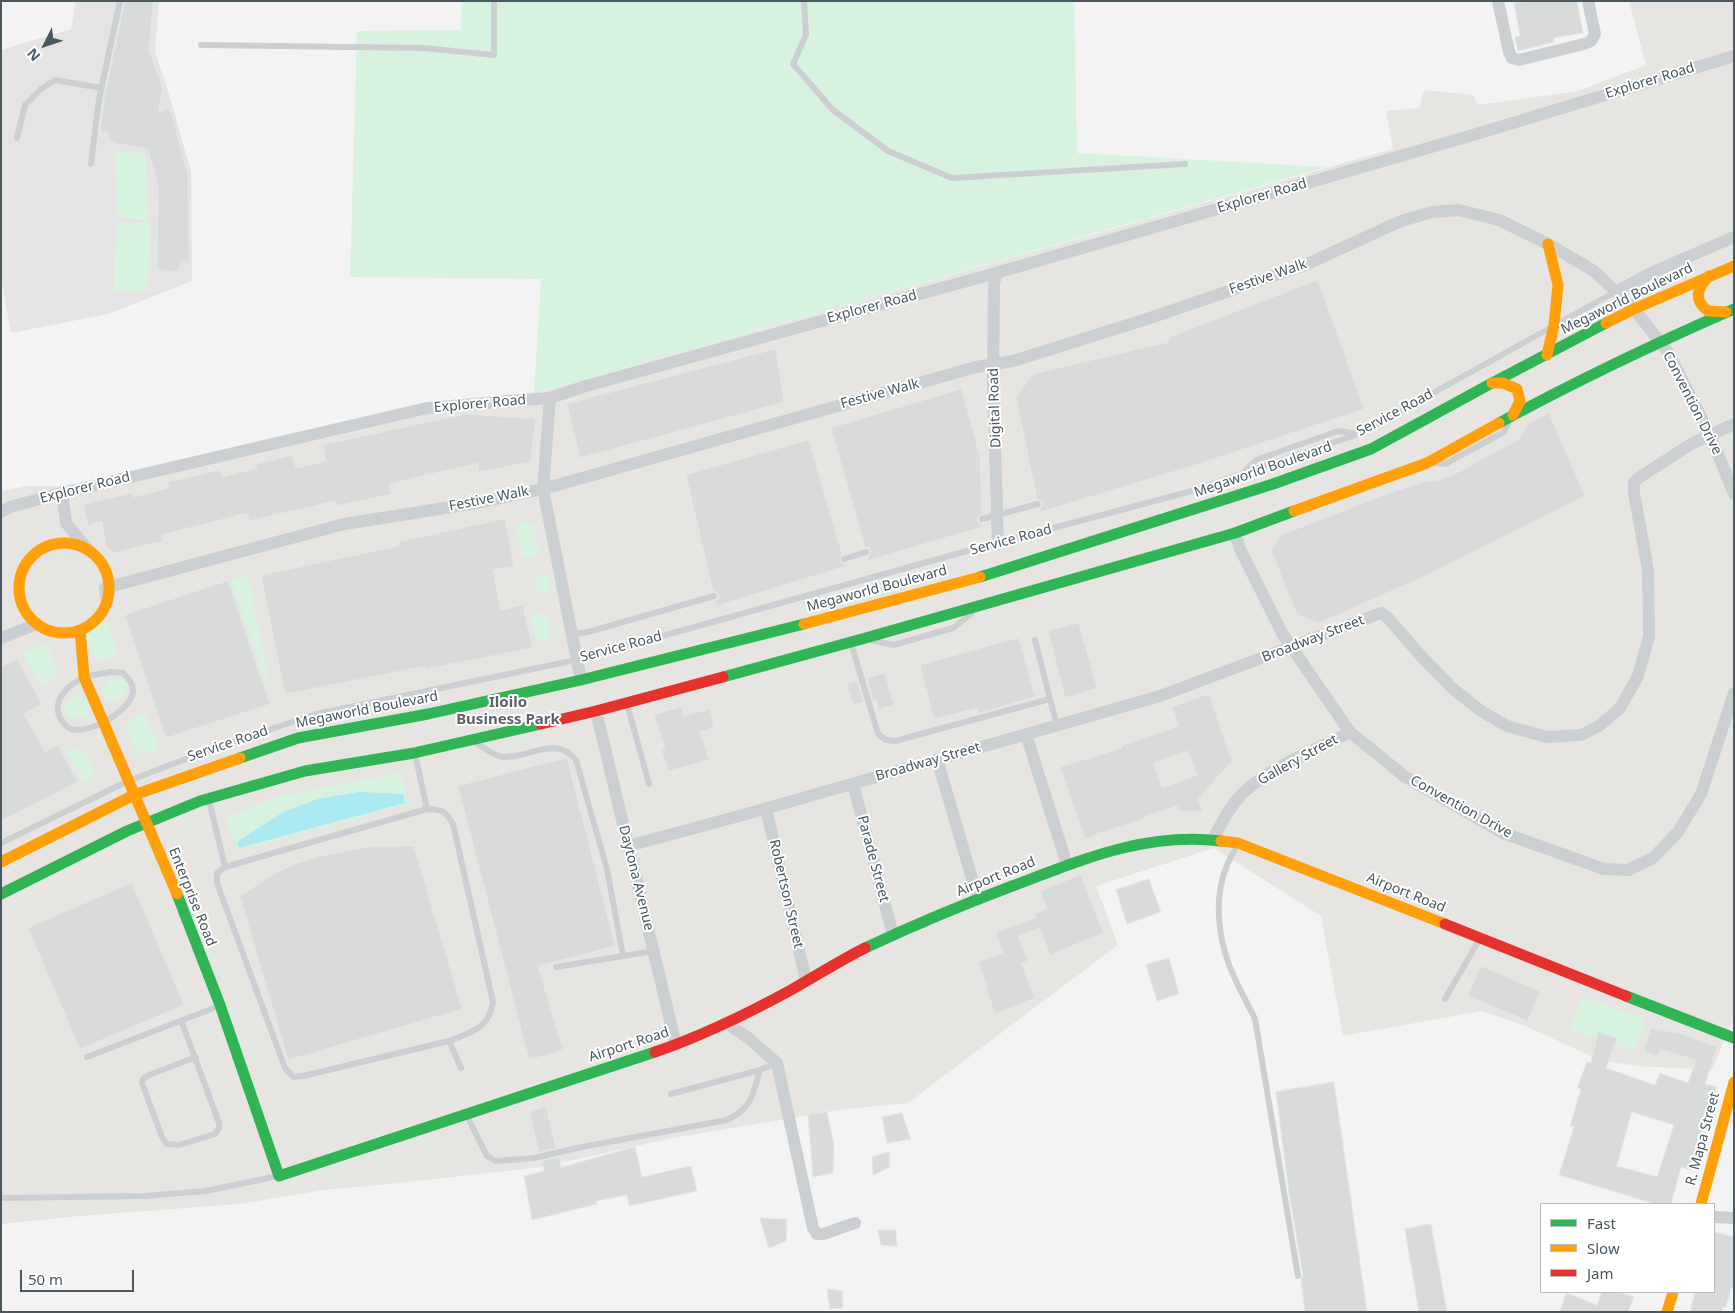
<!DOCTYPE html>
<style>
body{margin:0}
#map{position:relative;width:1735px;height:1313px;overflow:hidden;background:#f3f3f3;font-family:"Noto Sans",sans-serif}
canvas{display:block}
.frame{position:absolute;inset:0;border:2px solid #495861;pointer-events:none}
.legend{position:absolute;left:1540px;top:1203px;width:175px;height:90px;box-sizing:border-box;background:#fff;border:1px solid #b6bcc0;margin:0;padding:6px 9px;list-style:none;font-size:15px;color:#495861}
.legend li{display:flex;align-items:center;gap:10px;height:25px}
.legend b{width:25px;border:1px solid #b6bcc0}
.north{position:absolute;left:20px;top:20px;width:50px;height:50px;-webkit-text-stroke:4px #fff;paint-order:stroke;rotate:229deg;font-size:14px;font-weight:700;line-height:20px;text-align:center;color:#495861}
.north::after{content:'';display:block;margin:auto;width:18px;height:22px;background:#495861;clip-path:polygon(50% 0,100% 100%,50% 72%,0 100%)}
.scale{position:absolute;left:20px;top:1270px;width:114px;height:22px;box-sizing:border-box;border:2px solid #495861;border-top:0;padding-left:6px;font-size:15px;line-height:18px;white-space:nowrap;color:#495861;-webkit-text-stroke:4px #fff;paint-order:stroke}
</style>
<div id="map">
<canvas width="1735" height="1313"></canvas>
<div class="frame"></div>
<ul class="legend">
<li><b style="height:6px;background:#30b455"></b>Fast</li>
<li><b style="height:6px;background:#ff9f0a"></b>Slow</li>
<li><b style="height:6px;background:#e5322d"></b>Jam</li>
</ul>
<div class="north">N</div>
<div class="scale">50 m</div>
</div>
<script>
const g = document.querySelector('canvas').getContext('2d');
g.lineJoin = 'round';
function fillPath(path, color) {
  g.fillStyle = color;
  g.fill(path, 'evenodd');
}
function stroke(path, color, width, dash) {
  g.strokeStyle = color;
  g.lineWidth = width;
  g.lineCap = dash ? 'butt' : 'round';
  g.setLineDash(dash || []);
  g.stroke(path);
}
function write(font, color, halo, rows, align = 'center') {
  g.font = font + ' "Noto Sans",sans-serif';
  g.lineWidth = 4;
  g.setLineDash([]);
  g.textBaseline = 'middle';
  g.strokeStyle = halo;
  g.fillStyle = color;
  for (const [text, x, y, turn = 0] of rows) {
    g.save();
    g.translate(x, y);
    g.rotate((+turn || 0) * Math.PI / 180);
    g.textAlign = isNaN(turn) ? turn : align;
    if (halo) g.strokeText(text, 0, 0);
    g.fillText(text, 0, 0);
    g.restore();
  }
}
const commercial = new Path2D(`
 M1629,1h105v1017l-22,52 -73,-4 -38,-5 -73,-34 -46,-16 -139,25 -22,-120 -107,-68 -118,38 22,59 -210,158 -70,7 -170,29 -126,28 -143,16 -75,7 -85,14 -159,12 -79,8v-733l25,-5h41l385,-86 93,-9 848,-242 -7,-38 33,-3 5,-18 49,5 5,10 100,-14 68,-26z`);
const education = new Path2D(`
 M76,1h83l-4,51 12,35 24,85 1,109 -84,33 -97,19 -10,-54v-229l70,-21z`);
const green = new Path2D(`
 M462,1h612l3,152 249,14 -781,224 -11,1 7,-113 -191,-2 7,-246 104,-1z
 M115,152l31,1 3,67 -32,-2z
 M117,223h33l-2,68 -35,1z
 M527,522l6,3 6,25 -2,5 -14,3 -7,-34z
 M535 584a8 8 0 1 1 16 0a8 8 0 1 1-16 0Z
 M248,576l21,108 -2,1 -36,-105z
 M541,613l7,5 3,13 -5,8 -10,2 -5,-26z
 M105,619l13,35 -18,7 -7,-5 -9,-24 5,-7z
 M41,644l8,5 9,23 -4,8 -13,5 -17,-32z
 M115,678l9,2 4,9 -4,8 -10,5 -9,-3 -3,-8 5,-8z
 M78,696l8,2 4,9 -4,8 -9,4 -9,-2 -4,-9 6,-8z
 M145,713l14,35 -17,7 -7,-5 -10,-23 4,-7z
 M78,748l8,4 8,18 -5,9 -7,3 -15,-31z
 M400,773l8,31 -171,47 -11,-33 48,-20z
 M1582,996l63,24 -11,31 -64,-21z`);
const water = new Path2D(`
 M359,792l44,2 2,9 -166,45 -2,-6 48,-31 33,-12z`);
const building = new Path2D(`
 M125,1h28l-4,49 14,40 -5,22 12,-3 18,66 1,87 -8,-1 -3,11 -21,-3 1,-83 -10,-37 -35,-6 -6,-11 -7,-1 4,-31z
 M1526,1h51l6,32 -30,5 1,4 -36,9 -3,-14 5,-1 -6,-33z
 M1318,280l46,129 -172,57 -152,46v-3l3,-6 -2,-3 -4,-1 -21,-102 17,-23 136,-32 -1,-4z
 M776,349l8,53 -204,56 -13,-54z
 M962,389l18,68 2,57 -4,2 -1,4 2,3 3,1v3l-113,33 -1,-3 3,-6 -2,-3 -4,-1 -34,-119z
 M1549,413l36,83 -160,80 -106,47 -22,-8 -26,-65 10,-15 108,-42 35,-11 15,-2 16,-6 64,-35 8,-14z
 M466,414l70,5 -6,43 -51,10 -1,-9 -89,21 3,10 -56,12 -1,-5 -86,20 -2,-8 -86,22 2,6 -50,12 -7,-7 -4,-25 -14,4 -5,-20 49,-12 1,4 36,-9 -1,-6 52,-12 2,7 35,-9 -1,-4 36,-9 4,13 30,-7 -3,-16z
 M809,440l33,114 -3,6 2,3 4,1 1,2 -130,40 -1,-5 3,-2 1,-4 -2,-3 -4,-1 -27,-116z
 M505,519l9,47 -21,4 8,40 22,-5 9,43 -107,21v-3l-140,28 -24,-119 138,-29 -1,-4z
 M228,581l42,123 -104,34 -41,-123z
 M1079,623l18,65 -32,10 -17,-67z
 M1019,638l16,59 -56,16 -1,-5 -44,11 -14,-54z
 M17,659l25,45 -18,10 21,38 13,-7 20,37 -77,39v-153z
 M885,673l9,32 -15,4 -3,-10 -3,1 -6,-22z
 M857,681l6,21 -10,3 -6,-21z
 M1209,694l23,67 -34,38 5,13 -24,-1 -2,-5 -34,11 1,2 -48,15v2l-11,3 -25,-72 62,-19 -1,-2 58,-20 -7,-19zM1188,751l9,24 -35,13 -8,-25z
 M681,707l3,9 26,-7 4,18 -14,5 9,28 -40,11 -8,-21 4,-2 -11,-33z
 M567,758l48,188 -77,20 25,84 -34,10 -71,-274z
 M414,846l48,163 -174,51 -48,-164 37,-24 21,-9 22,-7 48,-9z
 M1081,875l22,58 -53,22 -10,-27 -22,8 10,25 -7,2 14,35 -40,16 -9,-27 1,-1 -9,-24 25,-9 -7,-21 40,-14 -2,-4 13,-5 -7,-18z
 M1149,879l12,33 -34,12 -11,-34z
 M132,883l52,122 -104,44 -52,-121z
 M1169,958l10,36 -22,7 -11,-36z
 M1481,966l59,25 -12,30 -60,-25z
 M1651,1028l28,5 38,14 -12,37 12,3 -26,83 -10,-3 -10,37h-15l-97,-29 15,-48 -4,-1 11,-37 -4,-1 10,-26 4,1 7,-31 19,6 -11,30 49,17 5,-12 28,10 8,-23 -36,-11 -3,7 -13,-5zM1632,1112l42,13 -17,52 -40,-11z
 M1334,1082l33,230h-62l-4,-32 2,-5 -14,-82 -13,-101z
 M546,1107l10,41 -17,4 -10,-40z
 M827,1112l7,33 -1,28 -20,4 -5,-62z
 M902,1113l9,26 -24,4 -5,-26z
 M635,1147l7,30 49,-11 6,25 -68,15 -2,-11 -31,6 1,3 -65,16 -8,-44 20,-5 -2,-10 17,-4 2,10z
 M889,1152l1,15 -17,8 -1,-18z
 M760,1218l27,1 -1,22 -17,7z
 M1431,1224l16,88h-28l-14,-83z
 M878,1230h18l1,16 -16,-1z
 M1714,1232l20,5v52l-3,-1 -5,19h-3l-1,5h-32l5,-20h19z
 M827,1289l15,2 1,17 -13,1z
 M1602,1292h16l16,5 -6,15h-68l6,-19 31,12z`);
const lane = new Path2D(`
 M804,1l2,34 -13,29 40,46 55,41 64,27 233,-14
 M201,45l222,3 71,7v-54
 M17,138l8,-33 16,-16 14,-9 46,8
 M91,164l8,-65 21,-98
 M1436,463l9,1 59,-32 4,-8
 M1244,472l12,-12 82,-29 19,3
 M982,519l56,-15
 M844,559l22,-7
 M571,634l17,-2 126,-36
 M873,641l21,4 59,-17 18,-14
 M851,643l27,91 8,6 9,1 155,-42 -15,-59
 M111,672l12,1c5,5 11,11 10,19 -3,19 -44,43 -62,37 -6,-2 -10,-9 -12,-14 -6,-16 11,-32 25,-37 8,-4 18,-4 27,-6z
 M1050,699l7,26
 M627,704l22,80
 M475,742c8,5 18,14 28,15 26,1 53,-22 73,3l31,109 16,87
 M415,754l12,55c15,1 18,1 26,15l40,178c-4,27 -22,30 -44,39
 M209,800l16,67 -8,6v10l68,185 8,9 10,-1 146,-35 12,27
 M1,843l127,-62 87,-33 101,-34 260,-54 391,-109 225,-60 169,-58 254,-141
 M1238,844c-4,7 -8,14 -11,21 -15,36 -8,82 9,116 6,13 13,25 19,38l43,257
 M225,867l202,-58
 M556,967l98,-16
 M1445,999l34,-59
 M181,1020l38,103v5l-4,6 -36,11 -12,-1 -5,-7 -20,-54 1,-4 6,-4 47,-18
 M87,1057l132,-51
 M671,1094l89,-24 17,-7
 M467,1116l20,40 9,5 38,-3 48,-11 145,-27c26,-13 25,-24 33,-50
 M1,1198l144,-2 61,-5 72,-15`);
const street = new Path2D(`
 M1498,1l11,51 3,6 7,2 65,-16 7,-3 4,-7 -7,-33
 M996,273l-2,12 -1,96 5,163
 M1615,292l38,-20 81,-35
 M550,398l-7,91 38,191
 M62,493l4,30 23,28
 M1,512l9,-5 52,-14 365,-85 123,-10 36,-12 410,-113 477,-138 261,-79
 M1235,533l5,16 43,86 67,97 54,44 99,57 101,36 24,1 25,-12 25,-26 23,-38 33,-101
 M107,602l-2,-14 239,-64 133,-21 66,-14 433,-122 37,-6 134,-42 158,-54 96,-44 31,-9 27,-2 40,10 49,24 46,27 40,38 34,43 42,83 24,59
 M1,638l36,-14
 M596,711l80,334
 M1026,734l41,131
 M937,759l41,140
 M853,784l40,151
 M766,809l40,171
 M1213,839c9,-17 18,-35 32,-48 29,-26 72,-41 105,-59
 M628,846l122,-33 410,-117 221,-83 7,5 34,39 30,31 29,23 26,15 40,11 34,-2 18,-9 21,-18 18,-32 11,-40 -1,-66 -14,-77v-11l6,-5 51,-33 43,-20
 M726,1023l21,14 30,26 36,165 4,6h6l32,-11
 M1714,1217l20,1`);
const fast = new Path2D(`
 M1499,423c77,-42 155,-79 235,-114
 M980,577l293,-93 98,-35 121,-66 114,-60
 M723,677l139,-38 373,-106 59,-22
 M240,758l58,-20 130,-24 153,-34 223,-56
 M1,894l126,-63 73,-30 105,-30 109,-18 127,-29
 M177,894l43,111 59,171 376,-124
 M865,948c49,-23 99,-44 150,-63 69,-26 131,-53 206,-44
 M1626,996l108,42`);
const slow = new Path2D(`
 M1709,276c-12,12 -16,24 -1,35l18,1
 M1606,323l28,-14 100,-43
 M1547,355l7,-30 4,-40 -10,-41
 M1492,383h11l14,6 3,12 -7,14
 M1294,511l133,-48 72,-40
 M19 588a45 45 0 1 1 90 0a45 45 0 1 1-90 0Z
 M804,624l176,-47
 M80,630l4,47 93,217
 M1221,841l17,2 207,81
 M1,862l133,-67 106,-37
 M1701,1204l33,-122
 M1667,1312l6,-20`);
const jam = new Path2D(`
 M541,724l55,-13 127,-34
 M1445,924l181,72
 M655,1052c47,-16 92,-38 136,-62 25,-14 48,-29 74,-42`);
const streetNames = [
 ["Explorer Road",1650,81,-17],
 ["Explorer Road",1262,196,-16],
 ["Festive Walk",1268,277,-19],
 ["Megaworld Boulevard",1627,299,-26],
 ["Explorer Road",872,307,-15],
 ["Festive Walk",880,394,-15],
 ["Convention Drive",1692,403,63],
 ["Explorer Road",480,404,-5],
 ["Digital Road",995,408,-92],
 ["Service Road",1395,413,-28],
 ["Megaworld Boulevard",1263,470,-19],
 ["Explorer Road",85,488,-14],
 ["Festive Walk",489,499,-11],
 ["Service Road",1011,540,-15],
 ["Megaworld Boulevard",877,589,-15],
 ["Broadway Street",1313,639,-21],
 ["Service Road",621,647,-15],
 ["Megaworld Boulevard",367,710,-11],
 ["Service Road",228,744,-19],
 ["Gallery Street",1298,760,-29],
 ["Broadway Street",928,762,-16],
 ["Convention Drive",1461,807,29],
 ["Parade Street",873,859,75],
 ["Airport Road",996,877,-22],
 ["Daytona Avenue",636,878,76],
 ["Airport Road",1406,893,22],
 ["Robertson Street",786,894,77],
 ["Enterprise Road",192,897,68],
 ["Airport Road",629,1045,-18],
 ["R. Mapa Street",1703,1139,-75]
];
const neighbourhoodNames = [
 ["Iloilo",508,703],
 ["Business Park",508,720]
];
fillPath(commercial, '#e6e5e2');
fillPath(education, '#e5e4e5');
fillPath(green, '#d7f2df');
fillPath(water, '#abeaf2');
fillPath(building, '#d9dbdb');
stroke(building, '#e4e5e6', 1);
stroke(lane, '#cccfd2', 6);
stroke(street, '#cccfd2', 12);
stroke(fast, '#30b455', 11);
stroke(slow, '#ff9f0a', 11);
stroke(jam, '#e5322d', 11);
write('14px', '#495861', '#fff', streetNames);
write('bold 15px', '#5e6367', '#fff', neighbourhoodNames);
</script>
